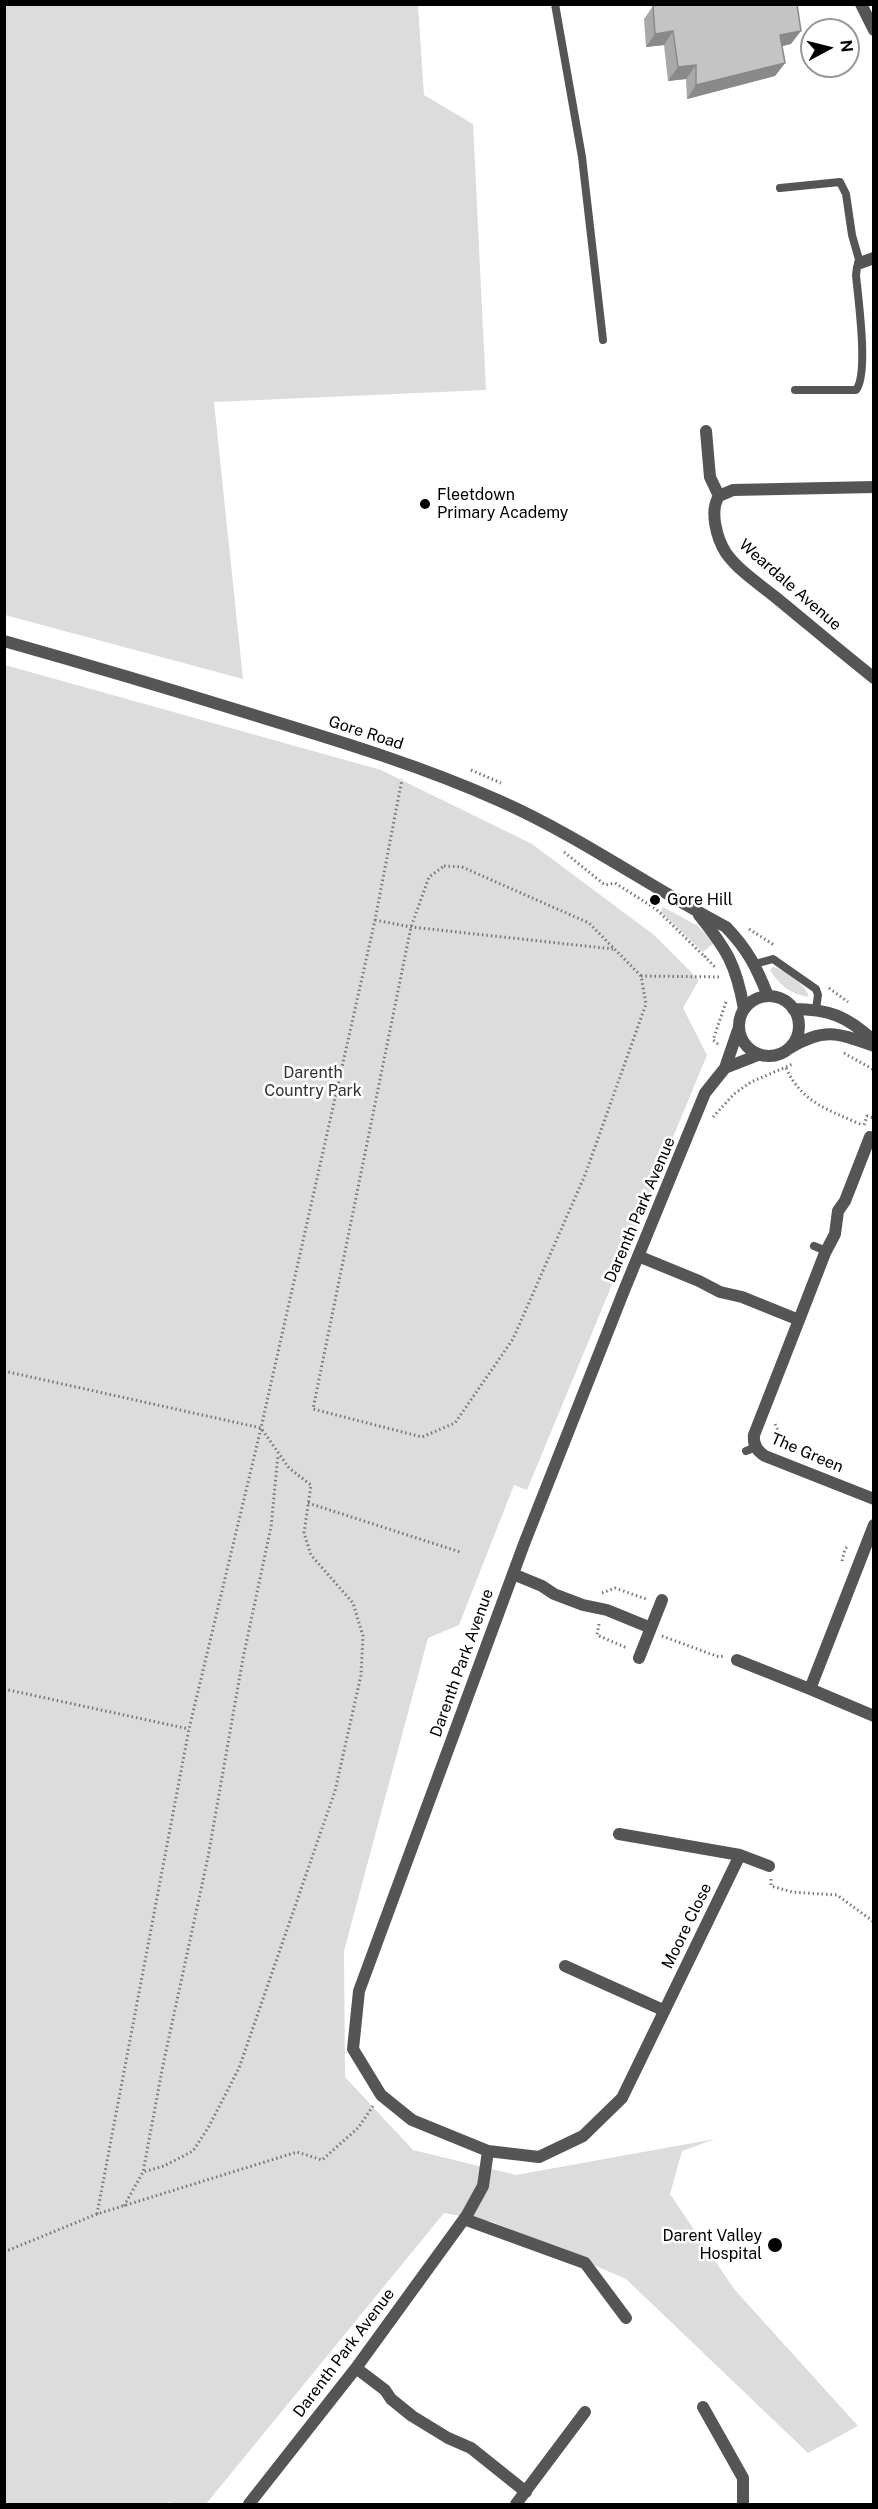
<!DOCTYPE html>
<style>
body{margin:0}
#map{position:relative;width:878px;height:2509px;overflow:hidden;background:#fff;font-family:"Public Sans",sans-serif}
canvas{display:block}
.frame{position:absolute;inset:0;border:6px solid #000;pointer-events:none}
.north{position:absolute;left:800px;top:18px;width:60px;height:60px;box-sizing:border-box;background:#fff;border:2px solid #999;border-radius:50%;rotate:83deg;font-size:16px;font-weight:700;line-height:24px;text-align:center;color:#000}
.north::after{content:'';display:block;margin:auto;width:21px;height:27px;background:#000;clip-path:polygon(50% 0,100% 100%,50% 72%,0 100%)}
</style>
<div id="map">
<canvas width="878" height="2509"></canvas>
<div class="frame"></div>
<div class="north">N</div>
</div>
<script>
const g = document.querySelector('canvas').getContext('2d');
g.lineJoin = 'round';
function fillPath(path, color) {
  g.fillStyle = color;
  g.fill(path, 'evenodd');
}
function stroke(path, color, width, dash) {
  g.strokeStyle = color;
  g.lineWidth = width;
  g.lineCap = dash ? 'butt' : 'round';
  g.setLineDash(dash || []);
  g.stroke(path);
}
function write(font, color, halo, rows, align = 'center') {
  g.font = font + ' "Public Sans",sans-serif';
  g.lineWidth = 5;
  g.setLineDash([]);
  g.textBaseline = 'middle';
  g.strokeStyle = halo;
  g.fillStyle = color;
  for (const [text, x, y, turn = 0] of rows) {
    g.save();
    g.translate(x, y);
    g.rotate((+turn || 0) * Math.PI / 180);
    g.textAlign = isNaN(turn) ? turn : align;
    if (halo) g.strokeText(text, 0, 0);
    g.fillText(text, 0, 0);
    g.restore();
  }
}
const green = new Path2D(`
 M4,5h414l6,90 49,29 13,266 -272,12 29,277 -238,-64z
 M5,665l376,105 151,74 122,91 45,45 -16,28 24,47 -180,435 -13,-5 -55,140 -31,13 -84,313 1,126 68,73 103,25 199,-36 -33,12 -12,43 64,95 124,137 -50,27 -182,-174 -133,-57 -49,-9 -238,291h-33l-3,-2 -7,2h-158z
 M663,907l35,19 16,17 -11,9 -42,-40z
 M773,967c10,1 34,19 36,30 -19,-3 -30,-12 -39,-27z`);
const path = new Path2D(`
 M471,770l30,13
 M564,852l41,33 10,-2 41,26 49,48
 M444,866l18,1 127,56 52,53 5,28 -61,171 -72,164 -58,84 -33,14 -109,-28 98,-482 18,-50z
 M375,920l36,7 202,22
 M749,929l25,16
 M706,956l-1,1 11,11
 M641,976l79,1
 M829,988l19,14
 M718,1044l-5,-4 13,-38
 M844,1053l30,17
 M786,1068c16,35 43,42 76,57
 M713,1117l21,-23 17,-12 42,-18
 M864,1125l3,-9 7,2
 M4,1371l257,57 28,40 22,17 -7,48 7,22 42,48 10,33 -2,39 -26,116 -96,277 -31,60 -15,23 -29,15 -21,6
 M775,1424l11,24
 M308,1503l152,49
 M842,1561l3,-12 3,-3
 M602,1593l13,-5 31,11
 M599,1624l-2,11 30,13
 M662,1636l57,21 5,-1
 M4,1689l185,40
 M771,1879v7l21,6 45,3 37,27
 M124,2206l19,-34 20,-107 45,-208 35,-199 28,-131 7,-72
 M97,2214l92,-485 72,-301 114,-508 27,-141
 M4,2252l93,-38 200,-62 25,8 36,-32 15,-22`);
const service = new Path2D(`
 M555,4l27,153 21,183
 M780,188l60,-6 6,12 6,41 8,28 -3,4 -1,8c2,23 13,99 0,115h-61
 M755,964l18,-5 43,30 2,6 -2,14
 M814,1246l12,5
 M746,1451l10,-4`);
const minor = new Path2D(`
 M861,4l13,26
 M860,263l14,-5
 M706,431l4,46 9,19c-10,15 -2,43 7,57 12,17 32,30 48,43 33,27 66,55 100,82
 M719,496l14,-6 141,-3
 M4,641c85,24 169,49 253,75 82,25 165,50 243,85 79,35 150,86 226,126 22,23 30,39 42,69
 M699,915c28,35 37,49 45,94
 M725,1068l33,-13
 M638,1256l61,25 21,11 22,5 57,23 -45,115c-1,9 3,16 11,21l109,43
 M799,1320l26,-67 10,-19 3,-23 7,-10 25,-64 4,1
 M874,1525l-64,164 64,27
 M513,1574l29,12 12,8 29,11 24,5 44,18
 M639,1658l23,-58
 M737,1660l73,29
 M619,1834l121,21 29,11
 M565,1966l98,44
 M488,2151l51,6 44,-21 39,-38 118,-243
 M464,2219l121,44 41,55
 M356,2368l29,22 6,9 21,17 36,22 23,10 55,44
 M703,2407l40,71v26
 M249,2504l107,-136 111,-153 16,-29 5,-35 -76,-31 -31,-25 -28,-46 6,-58 165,-447 99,-251 82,-200 20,-25 13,-38
 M516,2504l69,-92`);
const tertiary = new Path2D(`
 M739 1026a30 30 0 1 1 60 0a30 30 0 1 1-60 0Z
 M793,1009c36,0 54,7 81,32
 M790,1048c34,-21 48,-15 84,-2`);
const wall = new Path2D(`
 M653,6l138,38 -9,2 3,17 -10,13 -88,23 -1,-20 -18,2 -4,-36 -18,2 -2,-28z`);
const shadedWall = new Path2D(`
 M673,31l-9,14 -18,2 9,-13z
 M801,31l-10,13 -21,5 10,-14z
 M785,63l-10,13 -88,23 9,-14z
 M696,65l-10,14 -18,2 10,-14z`);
const building = new Path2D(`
 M659,4h138l4,27 -21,4 5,28 -89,22v-20l-18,2 -5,-36 -18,3 -2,-28z`);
const markers = [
 [425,504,6,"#000"],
 [655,900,6,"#000"],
 [775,2245,8,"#000"]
];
const poiNames = [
 ["Fleetdown",437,495],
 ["Primary Academy",437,513],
 ["Gore Hill",667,900],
 ["Darent Valley",762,2236,"right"],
 ["Hospital",762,2254,"right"]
];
const streetNames = [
 ["Weardale Avenue",790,585,41],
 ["Gore Road",366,733,18],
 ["Darenth Park Avenue",640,1210,-67],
 ["The Green",807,1453,23],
 ["Darenth Park Avenue",462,1663,-70],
 ["Moore Close",687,1926,-64],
 ["Darenth Park Avenue",344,2353,-53]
];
const parkNames = [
 ["Darenth",313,1073],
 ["Country Park",313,1091]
];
fillPath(green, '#dcdcdc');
stroke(path, '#777', 3, [1.5, 3]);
stroke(service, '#555', 8);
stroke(minor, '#555', 12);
stroke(tertiary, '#555', 12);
fillPath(wall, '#a9a9a9');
fillPath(shadedWall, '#898989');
fillPath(building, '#c4c4c4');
stroke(building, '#898989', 1.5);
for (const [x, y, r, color] of markers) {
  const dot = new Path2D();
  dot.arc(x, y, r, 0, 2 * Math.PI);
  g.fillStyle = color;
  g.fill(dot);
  stroke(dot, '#fff', 2);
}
write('16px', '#000', '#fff', poiNames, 'left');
write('16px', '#000', '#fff', streetNames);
write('16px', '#333', '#fff', parkNames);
</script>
